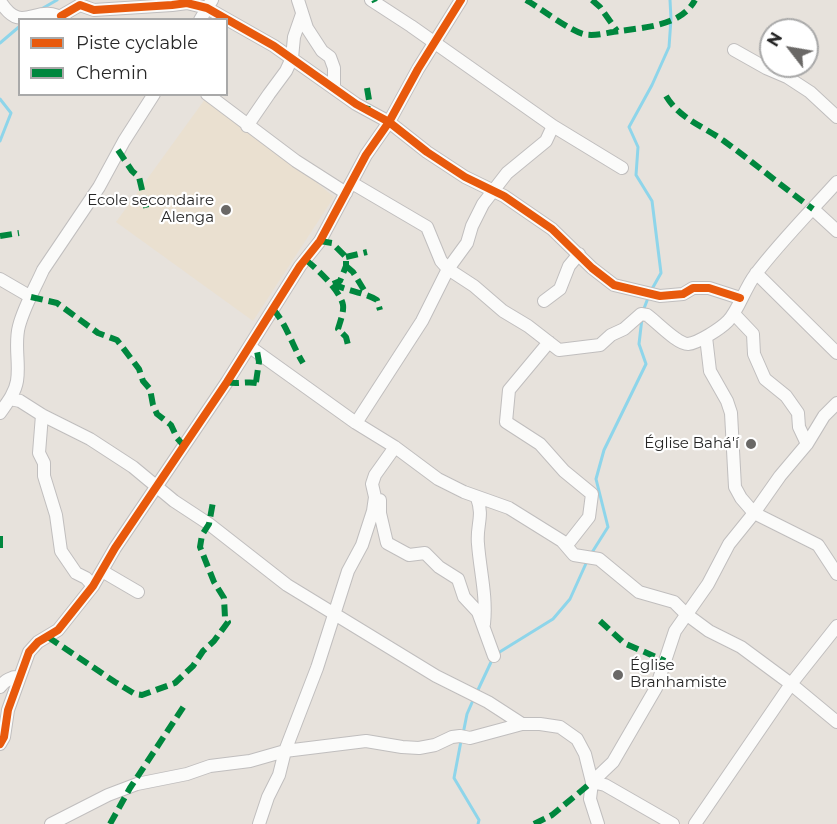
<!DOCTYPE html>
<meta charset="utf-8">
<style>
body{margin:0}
#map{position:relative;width:837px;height:824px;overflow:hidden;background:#e7e2dc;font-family:Montserrat,sans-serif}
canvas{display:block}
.legend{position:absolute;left:18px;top:18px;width:210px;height:78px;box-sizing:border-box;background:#fff;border:2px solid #a9a9a9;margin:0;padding:8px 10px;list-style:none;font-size:18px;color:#272727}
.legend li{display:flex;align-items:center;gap:12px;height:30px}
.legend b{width:30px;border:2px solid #a9a9a9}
.north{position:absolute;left:759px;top:18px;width:60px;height:60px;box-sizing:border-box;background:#fff;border:2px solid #a9a9a9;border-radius:50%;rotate:301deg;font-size:16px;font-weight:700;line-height:24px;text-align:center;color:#272727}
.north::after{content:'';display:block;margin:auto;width:21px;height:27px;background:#6a6866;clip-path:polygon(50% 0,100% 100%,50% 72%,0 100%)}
</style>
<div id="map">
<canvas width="837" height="824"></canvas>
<ul class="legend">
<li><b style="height:8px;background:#e8590c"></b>Piste cyclable</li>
<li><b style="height:8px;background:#00873e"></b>Chemin</li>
</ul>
<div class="north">N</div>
</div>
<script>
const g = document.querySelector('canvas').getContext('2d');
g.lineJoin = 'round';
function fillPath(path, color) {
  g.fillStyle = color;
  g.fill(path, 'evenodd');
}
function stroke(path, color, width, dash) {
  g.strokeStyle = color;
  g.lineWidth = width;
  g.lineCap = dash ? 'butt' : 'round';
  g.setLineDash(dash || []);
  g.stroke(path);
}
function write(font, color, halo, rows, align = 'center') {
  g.font = font + ' Montserrat,sans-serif';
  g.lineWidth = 4.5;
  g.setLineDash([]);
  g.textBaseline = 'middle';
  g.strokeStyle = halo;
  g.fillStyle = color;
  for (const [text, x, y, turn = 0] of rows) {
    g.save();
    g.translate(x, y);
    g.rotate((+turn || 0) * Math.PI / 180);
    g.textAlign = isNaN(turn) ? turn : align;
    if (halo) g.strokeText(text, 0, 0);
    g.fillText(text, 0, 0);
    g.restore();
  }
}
const education = new Path2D(`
 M208,95h4l122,102 -81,124 -137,-99z`);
const stream = new Path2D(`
 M38,11l19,-11
 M0,43l20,-17
 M0,99l11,14 -11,28
 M652,289l9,-16 -9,-72 -16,-26 2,-28 -9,-20 23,-42 17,-38 2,-28 -1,-19
 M643,311l5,-13
 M591,554l17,-27 -12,-48 8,-29 42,-86 -7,-20 3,-26
 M498,653l55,-34 17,-20 18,-40
 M477,692l15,-32
 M463,734l4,-20 7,-16
 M461,741l-7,37 25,42 -1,4`);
const street = new Path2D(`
 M298,0l9,28 15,23 8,6 4,11v20
 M371,0l40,26 142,100 69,42
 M0,1c23,37 36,-1 65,19
 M61,16l19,-11 14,5 78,-5 15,-2 20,5 67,38 82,58 33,18 38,30 38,25 39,19 48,33 40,39 22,17 46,11 23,-2 10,-6h16l31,10
 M200,20l12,-20
 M734,50l32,18 21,9 23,15 27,25
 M207,94l89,67 50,32
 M247,126l22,-32 17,-23 6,-13 2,-21 8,-23
 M352,183l75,44 14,34 7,8 26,17 29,25 25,15 31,24 41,-5 11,-10 13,-6 17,-15 6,1c10,7 30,29 41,29 10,-1 32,-15 40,-23 10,-10 17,-33 27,-46 25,-33 55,-63 82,-93
 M813,209l24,22
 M756,273l81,80
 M0,279l31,18
 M544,301l16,-12 9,-23 10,-12
 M734,314l19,20 1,20 11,25 21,17 12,17 1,14 8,17
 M706,337l4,34 17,30 4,12 4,74 6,11 13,15 64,32 19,29
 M549,342l-40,48 -3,32 34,22 24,27 28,23 -3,23 -22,28
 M250,347l106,76 39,24 43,32 26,13 45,16 53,33 12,14 25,4 40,33 35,10 12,12 23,17 32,16 50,37 46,38
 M10,399l10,2 22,14 48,24 43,28 41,34 35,23 78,61 149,91 52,26 34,22h18l20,3 17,12 8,15 7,28 -2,17 8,25
 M0,413c7,-10 15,-20 17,-32 3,-18 -3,-37 2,-55 5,-19 16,-38 24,-56l56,-83 25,-46 30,-47
 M42,415l-3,38 5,10v13l12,39 5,36 15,22 10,5 7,8
 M356,423l66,-102 26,-52 19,-26 5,-17 11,-22 24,-31 39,-32 7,-15
 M477,498c7,18 -1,28 1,46 2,27 9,52 6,80
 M380,500v13l7,30 22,12 16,-2 14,14 19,12 6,18 14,15 16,44
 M102,571l36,21
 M0,687c4,-6 12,-11 20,-10
 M0,744l4,-7 4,-27 21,-58 9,-10 20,-12 35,-44 22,-38 112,-166 73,-116 20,-25 46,-86 23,-33 29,-53 43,-69
 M592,782l21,-20 43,-74 19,-57 33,-47 21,-40 25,-31 26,-37 27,-32 17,-28 13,-13
 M592,782l13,3 68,39
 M51,824l57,-29 29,-11 50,-10 23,-8 40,-5 35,-10 81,-10 36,6 17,1 16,-3 17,-8 8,-1 10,2 52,-14
 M259,824l9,-27 11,-22 6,-24 32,-83 31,-97 14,-26 11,-34 2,-14 -3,-13 3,-9 20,-28
 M695,824l96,-140 46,-58`);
const quiet = new Path2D(`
 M374,0l1,2
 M526,0c14,8 43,30 57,34 12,3 25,-2 37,-3 26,-4 61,-5 75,-31
 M592,0l8,7 17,24
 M367,88l2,12 -2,9
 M666,96c14,23 37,30 58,45 30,22 59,46 89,68
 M118,150l14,21 7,6 8,34
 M0,236l19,-3
 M320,241l12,2 14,14v9l-6,15 -7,3
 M346,257l21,-5
 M306,260c11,9 34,30 37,45 1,7 -3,17 -5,24l8,8 2,8
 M346,266l7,6 14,23
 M333,284c15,7 30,8 44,16l3,10
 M31,297l26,6 41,30 19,7 22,29 4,12 7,8 3,16 4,9 14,11 6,13 7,8
 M273,309c14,16 19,36 30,54
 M227,382c11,3 22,-2 34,2
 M256,382l3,-20 -2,-11
 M0,536v12
 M600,621l24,22 41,18
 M48,637l67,45 20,12 7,1 33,-12 18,-17 10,-15 11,-10 14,-19 -3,-4 -1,-20 -10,-16 -14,-35 2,-12 7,-11 4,-22
 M110,824l20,-36 56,-85
 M534,824l18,-9 40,-33`);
const cycleway = new Path2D(`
 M61,16l19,-11 14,5 78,-5 15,-2 20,5 67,38 82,58 33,18 38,30 38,25 39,19 48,33 40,39 22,17 46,11 23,-2 10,-6h16l31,10
 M0,744l4,-7 4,-27 21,-58 9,-10 20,-12 35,-44 22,-38 112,-166 73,-116 20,-25 46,-86 23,-33 29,-53 43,-69`);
const markers = [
 [226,210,6,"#6a6866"],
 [751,444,6,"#6a6866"],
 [618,675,6,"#6a6866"]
];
const poiNames = [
 ["Ecole secondaire",214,201],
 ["Alenga",214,218],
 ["Église Bahá'í",739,444],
 ["Église",630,666,"left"],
 ["Branhamiste",630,683,"left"]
];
fillPath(education, '#eae0d0');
stroke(stream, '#8ed5ea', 3);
stroke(street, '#c0bebe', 14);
stroke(street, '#fbfbfa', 12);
stroke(quiet, '#00873e', 6, [12, 6]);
stroke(cycleway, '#e8590c', 8);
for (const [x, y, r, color] of markers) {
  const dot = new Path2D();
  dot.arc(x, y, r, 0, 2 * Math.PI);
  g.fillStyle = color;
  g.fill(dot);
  stroke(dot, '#fff', 2);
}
write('15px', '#272727', '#fff', poiNames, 'right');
</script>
